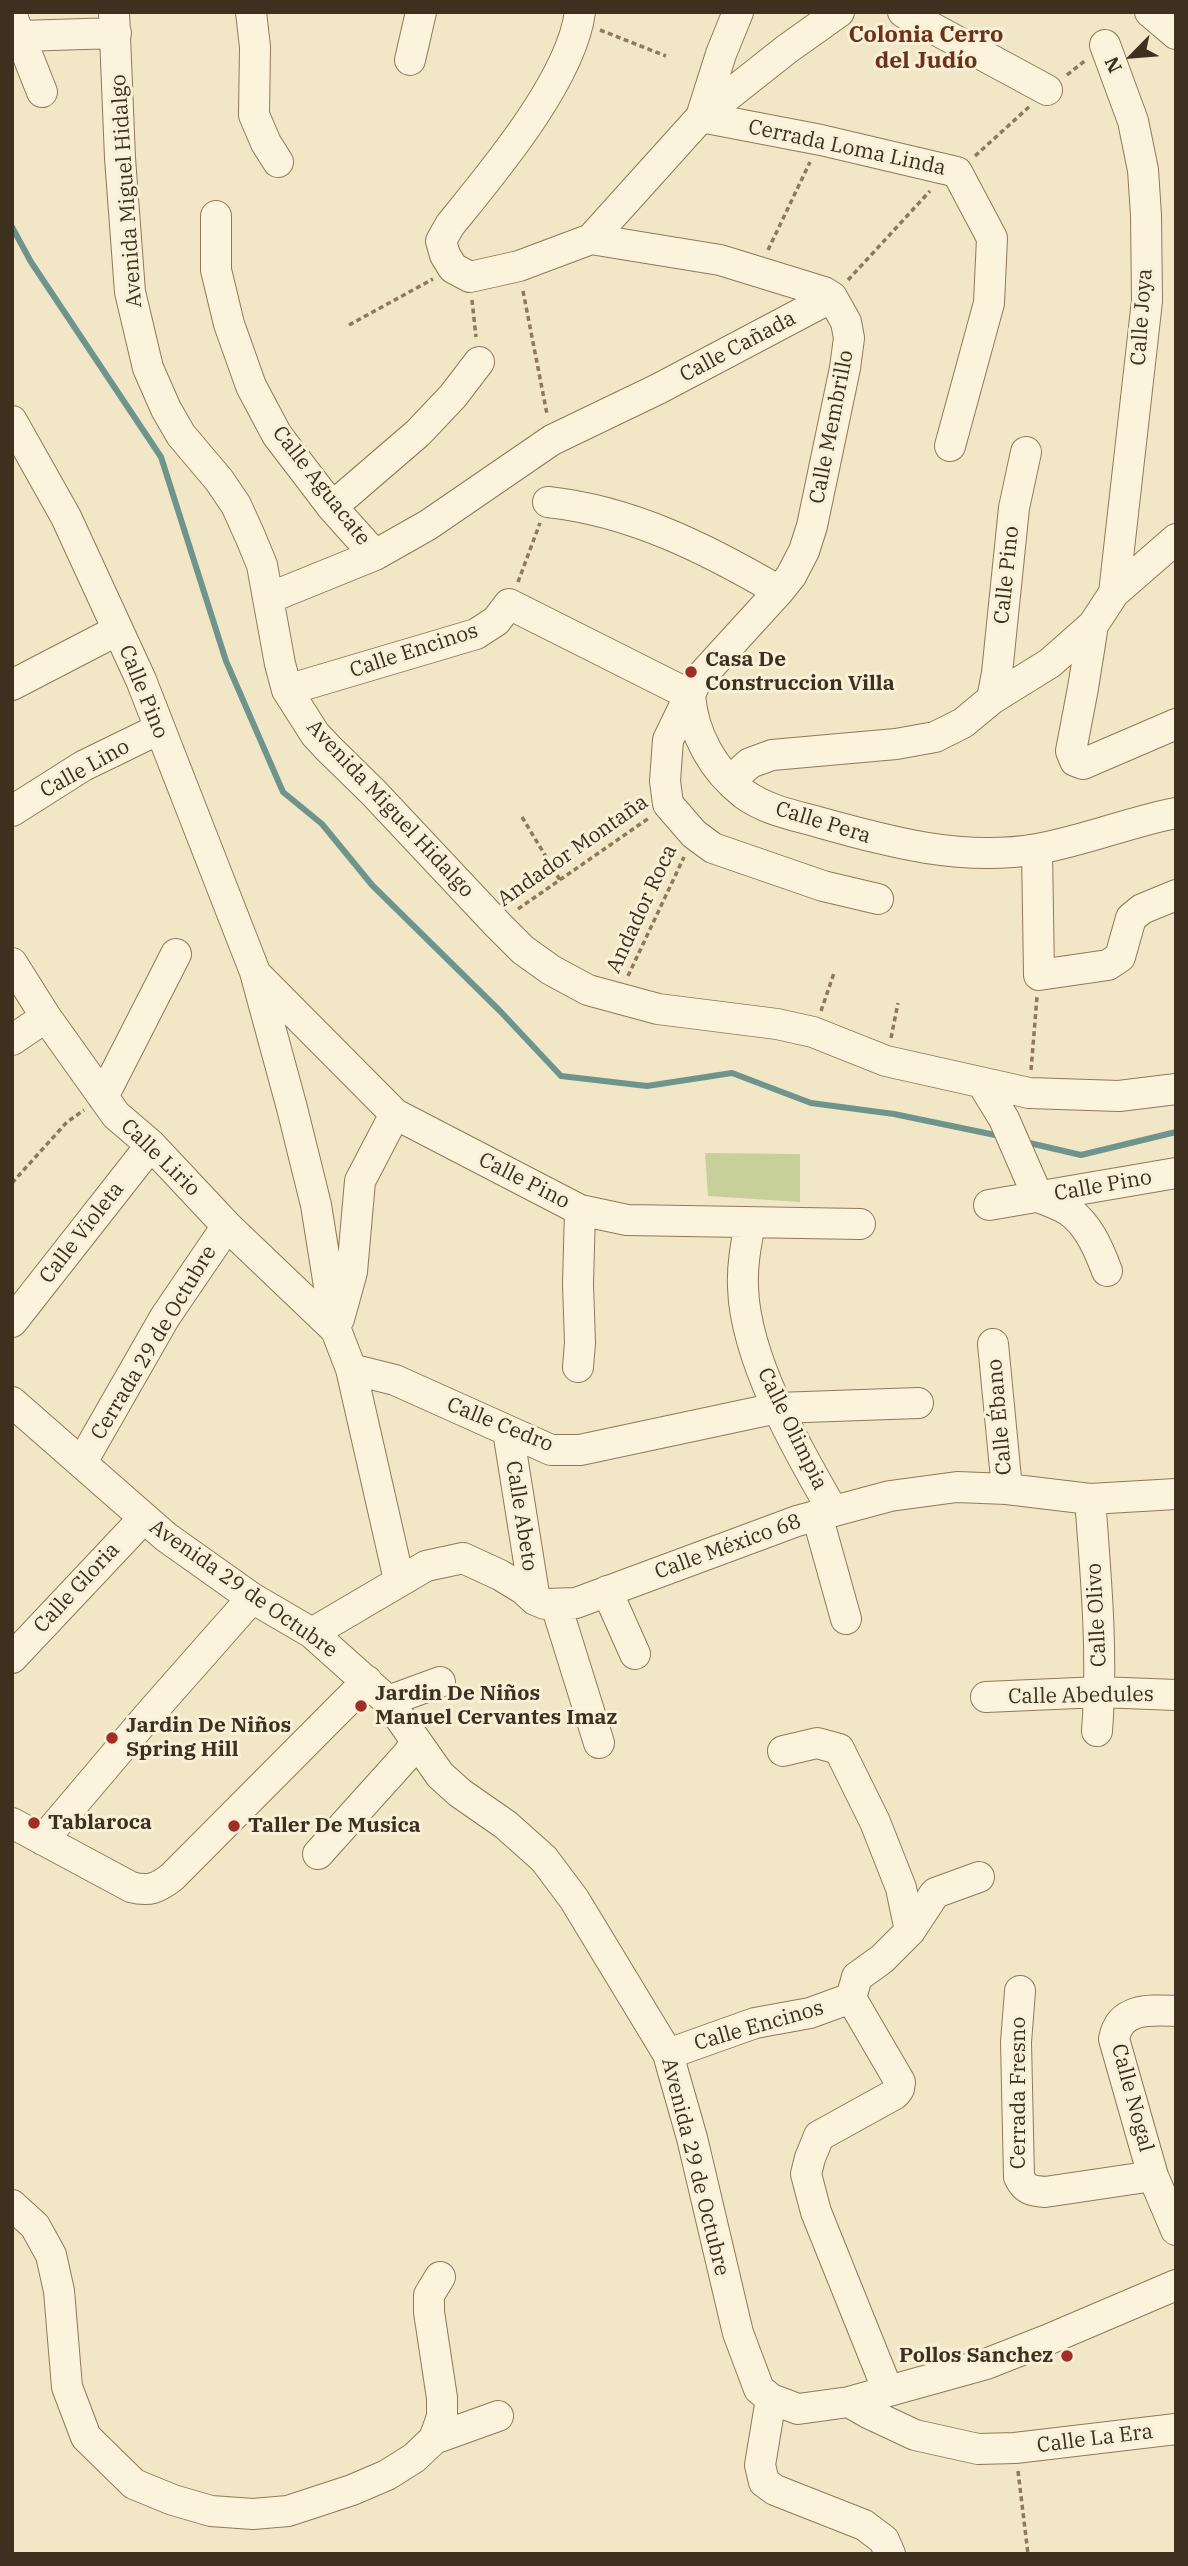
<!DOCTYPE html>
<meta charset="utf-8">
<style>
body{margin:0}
#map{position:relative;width:1188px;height:2566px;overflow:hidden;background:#f1e7c7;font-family:"IBM Plex Serif",serif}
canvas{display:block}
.frame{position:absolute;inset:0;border:14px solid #3e301f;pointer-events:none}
.north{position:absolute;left:1097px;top:21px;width:70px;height:70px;-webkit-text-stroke:5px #f8f0d7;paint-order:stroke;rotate:245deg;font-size:19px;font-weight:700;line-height:28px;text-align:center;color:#3e301f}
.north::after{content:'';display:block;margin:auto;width:24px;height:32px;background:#3e301f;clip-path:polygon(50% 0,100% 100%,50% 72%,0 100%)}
</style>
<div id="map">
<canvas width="1188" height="2566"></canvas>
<div class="frame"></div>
<div class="north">N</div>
</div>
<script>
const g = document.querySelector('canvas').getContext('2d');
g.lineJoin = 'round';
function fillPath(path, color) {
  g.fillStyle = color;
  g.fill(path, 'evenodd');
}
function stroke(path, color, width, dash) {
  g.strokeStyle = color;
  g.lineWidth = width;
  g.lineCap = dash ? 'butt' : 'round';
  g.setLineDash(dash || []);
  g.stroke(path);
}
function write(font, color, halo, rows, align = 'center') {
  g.font = font + ' "IBM Plex Serif",serif';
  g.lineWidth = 6;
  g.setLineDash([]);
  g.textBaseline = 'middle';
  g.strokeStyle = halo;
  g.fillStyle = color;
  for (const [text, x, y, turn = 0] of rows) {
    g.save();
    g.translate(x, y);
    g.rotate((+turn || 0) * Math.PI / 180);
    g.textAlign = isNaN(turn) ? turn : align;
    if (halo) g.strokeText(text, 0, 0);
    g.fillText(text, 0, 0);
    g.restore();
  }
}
const green = new Path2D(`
 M705,1153l95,1v48l-92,-6z`);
const stream = new Path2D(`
 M12,227l19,35 130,195 65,204 57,131 39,32 50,61 128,126 61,65 86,10 85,-13 79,30 83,11 106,22
 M1025,1142l56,13 95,-23`);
const path = new Path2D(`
 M600,30l66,26
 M1067,75l19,-15
 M975,156l54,-49
 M768,250l42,-88
 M848,280l82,-89
 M523,291l24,123
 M472,300l4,37
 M349,325l84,-46
 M518,582l22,-59
 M522,817l38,63
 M518,909l131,-91
 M628,976l56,-119
 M821,1011l13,-38
 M891,1038l7,-35
 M1031,1070l6,-73
 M12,1183l55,-61 17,-12
 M1018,2471l10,83`);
const minor = new Path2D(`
 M114,12l6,146 10,134 18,76 18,41 15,26 38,45 17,25 14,31 12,29 18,99 7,26 28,44 13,14 45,44 124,132 26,26 28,20 37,20 70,19 119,15 36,8 73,29 143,32 90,3 57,-7
 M251,12l4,35 -1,68 12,28 12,19
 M580,12c-9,68 -87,160 -130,213l-9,16 4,14 8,13 17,9 49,-11 72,-27 129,21 104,32 8,5 14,25 3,16 -4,30 -33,158 -8,25 -13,25 -12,15 -83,91 -28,58 -3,41 3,23 26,30 19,14 110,38 55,13
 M903,12l144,78
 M1150,12l26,22
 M12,16l30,76
 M21,36l95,-3
 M1105,45l28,76 10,49 3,45 1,86 -33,292
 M410,60l11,-48
 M701,117l120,23 136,32 35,66 -3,65 -39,143
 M701,117l86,-68 52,-37
 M216,216v54l13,54 22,62 26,49 55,72 43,48
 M591,239l110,-122 20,-63 17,-42
 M12,421l54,96 75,163 114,292 37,136 24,97 20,125 15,39 48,211
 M548,502c84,9 159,47 231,89
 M332,507l86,-74 35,-37 26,-34
 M269,598l106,-43 53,-30 124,-85 106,-51 174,-92
 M1093,625l-10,63 -12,63 4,10 8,3 93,-40
 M12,685l106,-55
 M287,690l189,-56 20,-13 13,-17 181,91c3,39 23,75 54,99 22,16 49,21 74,28 72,20 144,40 219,27 47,-8 92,-27 139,-36
 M992,699l5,-26 17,-165 12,-56
 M730,781l20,-18 22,-8 124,-11 39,-7 28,-14 29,-24 58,-36 43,-38 21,-32 62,-54
 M12,811l71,-45 76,-37
 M1037,849l2,126 69,-10 12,-8 11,-39 11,-9 34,-14
 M12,963l34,54 70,98 35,30 76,81 109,104
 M257,975l138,139 185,96 47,10 233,4
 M12,1040l34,-23
 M982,1083l22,36 34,78c10,4 22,8 31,14 20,14 30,39 38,60
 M103,1097l73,-143
 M989,1205l187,-32
 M750,1223c-4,22 -8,42 -7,64 2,72 54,162 90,224
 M339,1319l13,-47 8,-91 35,-67
 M12,1322l139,-177
 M993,1344l14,145
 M578,1367l2,-24 -2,-59 2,-74
 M351,1369l44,11 156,70h29l197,-42 141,-5
 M12,1402l154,135 86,61 60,35 76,68 52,74 20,18 46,32 38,34 30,40 94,155 24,84 46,195 21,56 12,10 27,10 51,-7 137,-38 61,-24 129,-55
 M508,1431l27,169
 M82,1462l83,-145 62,-91
 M1090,1499c6,78 13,155 7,232
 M817,1515l29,104
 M607,1591l28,63
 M556,1605l43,138
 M312,1633l114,-67 37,-8 37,17 23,14 12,11 10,4 31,-1 221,-82 93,-25 67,-9 50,2 83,10 86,-5
 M12,1658l131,-139
 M986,1697l114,-5 76,3
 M388,1701l52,-19
 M783,1751l34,-8 22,6 36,73 26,66 9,43 -28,28 -25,18 -6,21
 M12,1823l119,64c18,5 27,1 41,-10l195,-196
 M43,1840l105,-124 104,-118
 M318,1854l90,-100 8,-13
 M910,1931l25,-38 44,-16
 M1020,1991l-4,51 3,135c6,13 13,14 26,15l108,-16
 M851,1998l49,84 -1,7 -4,5 -76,42 -9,22 -4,16 10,38 72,179
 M1176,2011c-26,-1 -56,-4 -62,28l39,137 23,54
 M668,2054l87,-31 55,-10 41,-15
 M12,2205l23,21 16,29 8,36 8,96 19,50 48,47 39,16 38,11 42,3 35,-3 64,-21 35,-15 27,-17 20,-19 64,-23
 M771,2399l-11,66 4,17 11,8 89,35 20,15 6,14
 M849,2402l21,12 45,21 63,14 37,-1 161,-19
 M434,2439l8,-22v-19l-13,-86v-17l11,-18`);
const markers = [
 [691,672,7,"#a12d27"],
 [361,1706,7,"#a12d27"],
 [112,1738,7,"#a12d27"],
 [34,1823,7,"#a12d27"],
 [234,1826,7,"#a12d27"],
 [1067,2356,7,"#a12d27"]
];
const streetNames = [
 ["Cerrada Loma Linda",847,148,12],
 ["Avenida Miguel Hidalgo",127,191,-94],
 ["Calle Joya",1142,317,-86],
 ["Calle Cañada",738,347,-28],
 ["Calle Membrillo",832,427,-79],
 ["Calle Aguacate",321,486,52],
 ["Calle Pino",1007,575,-84],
 ["Calle Encinos",414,651,-18],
 ["Calle Pino",143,692,68],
 ["Calle Lino",85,769,-29],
 ["Avenida Miguel Hidalgo",390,809,47],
 ["Calle Pera",823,823,17],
 ["Andador Montaña",573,851,-35],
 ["Andador Roca",642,909,-65],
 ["Calle Lirio",160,1158,44],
 ["Calle Pino",524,1181,27],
 ["Calle Pino",1103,1186,-10],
 ["Calle Violeta",82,1233,-52],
 ["Cerrada 29 de Octubre",154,1343,-59],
 ["Calle Ébano",1000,1417,-95],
 ["Calle Cedro",500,1425,22],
 ["Calle Olimpia",792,1429,64],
 ["Calle Abeto",521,1516,81],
 ["Calle México 68",728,1547,-20],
 ["Calle Gloria",77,1588,-47],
 ["Avenida 29 de Octubre",243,1589,35],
 ["Calle Olivo",1097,1615,-93],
 ["Calle Abedules",1081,1696,-1],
 ["Calle Encinos",759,2026,-16],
 ["Cerrada Fresno",1019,2093,-90],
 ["Calle Nogal",1132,2098,75],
 ["Avenida 29 de Octubre",695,2167,76],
 ["Calle La Era",1095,2439,-7]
];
const poiNames = [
 ["Casa De",705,660],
 ["Construccion Villa",705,684],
 ["Jardin De Niños",375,1694],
 ["Manuel Cervantes Imaz",375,1718],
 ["Jardin De Niños",126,1726],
 ["Spring Hill",126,1750],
 ["Tablaroca",48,1823],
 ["Taller De Musica",248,1826],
 ["Pollos Sanchez",1053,2356,"right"]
];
const neighbourhoodNames = [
 ["Colonia Cerro",926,35],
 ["del Judío",926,61]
];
fillPath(green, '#c7d099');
stroke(stream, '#6e948d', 6);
stroke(minor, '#8e795a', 32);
stroke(path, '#8e795a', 3.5, [5, 3.5]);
stroke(minor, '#fbf3db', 30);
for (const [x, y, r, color] of markers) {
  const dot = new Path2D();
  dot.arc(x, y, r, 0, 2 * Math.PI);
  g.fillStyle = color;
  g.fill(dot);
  stroke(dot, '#f8f0d7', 2.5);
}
write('21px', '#3e301f', '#f8f0d7', streetNames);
write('bold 21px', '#3e301f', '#f8f0d7', poiNames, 'left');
write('bold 23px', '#6d311c', '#f8f0d7', neighbourhoodNames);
</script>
